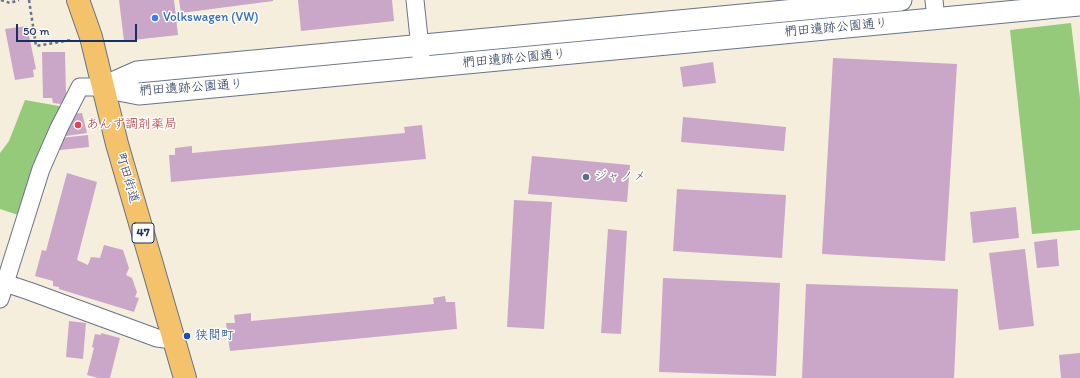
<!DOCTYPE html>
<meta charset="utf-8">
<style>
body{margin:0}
#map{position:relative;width:1080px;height:378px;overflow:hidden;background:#f6eedc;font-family:Itim,sans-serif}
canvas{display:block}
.scale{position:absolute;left:16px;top:24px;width:121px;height:18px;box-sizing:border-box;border:2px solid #1b2f5e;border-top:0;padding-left:5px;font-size:12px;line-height:14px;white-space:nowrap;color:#1b2f5e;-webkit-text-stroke:3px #fdfcf7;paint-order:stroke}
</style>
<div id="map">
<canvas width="1080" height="378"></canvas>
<div class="scale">50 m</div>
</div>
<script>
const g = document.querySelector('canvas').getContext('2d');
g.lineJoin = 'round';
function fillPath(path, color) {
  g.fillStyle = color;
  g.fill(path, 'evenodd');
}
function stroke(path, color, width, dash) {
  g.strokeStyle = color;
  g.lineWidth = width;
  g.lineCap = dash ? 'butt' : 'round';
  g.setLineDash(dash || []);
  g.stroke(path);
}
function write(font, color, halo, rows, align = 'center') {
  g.font = font + ' Itim,"Klee One",sans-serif';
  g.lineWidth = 3;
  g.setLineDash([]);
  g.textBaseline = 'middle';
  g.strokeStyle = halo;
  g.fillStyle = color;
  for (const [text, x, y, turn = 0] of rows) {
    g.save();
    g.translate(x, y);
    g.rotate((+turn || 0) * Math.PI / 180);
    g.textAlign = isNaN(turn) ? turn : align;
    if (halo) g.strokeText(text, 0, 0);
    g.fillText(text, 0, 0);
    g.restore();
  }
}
const green = new Path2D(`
 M1071,23l9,75v132l-48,4 -22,-204z
 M25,100l45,8 -43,110 -27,-9v-56l9,-12z`);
const building = new Path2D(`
 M119,0h55l4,35 -54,6z
 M179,0h94v1l-92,12z
 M298,0h94l2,21 -93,10z
 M27,26l9,43 -3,1 1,7 -19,3 -10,-51z
 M42,52h23l1,43 -5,9 -8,-1 -1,-5h-9z
 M833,58l124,6 -12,197 -123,-7z
 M713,62l3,21 -33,4 -3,-20z
 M82,113l5,20 -21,3 -1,-8 5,-14z
 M683,117l103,10 -2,24 -103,-9z
 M422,125l4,34 -255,23 -2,-27h6v-7l17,-2v7l213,-20 -1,-6z
 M88,135l1,12 -29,3v-12z
 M532,156l98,9 -3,37 -99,-8z
 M67,173l30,9 -20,78 11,5 3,-8 9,1 4,-13 19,5 6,18 -3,7 6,3 5,14 -2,5 4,1 -5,14 -75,-23v-2l-6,-1v-5l-18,-5 7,-26 4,1z
 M677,189l109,6 -4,63 -109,-7z
 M514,200l38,2 -8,127 -37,-2z
 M1016,207l3,31 -46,5 -3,-31z
 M608,229l19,2 -6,103 -20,-1z
 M1057,239l2,27 -22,2 -3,-26z
 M1025,249l9,77 -35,4 -10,-77z
 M663,278l117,5 -4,93 -117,-4z
 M806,284l152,5 -4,89h-152z
 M445,296l1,6h9l2,27 -227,22 -4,-28h9l-1,-8 17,-2v8l183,-17 -1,-6z
 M69,321l17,2 -3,36 -17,-2z
 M101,333l19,5 -10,40h-12l-11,-3 7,-27 -2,-1 3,-13 6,1z
 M1080,353v25h-19l-2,-23z`);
const path = new Path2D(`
 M1,0l9,3 9,-3
 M29,0l7,46 36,-6`);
const minor = new Path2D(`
 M415,0l6,57
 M934,0l2,19
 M5,283l24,8 128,47 16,2
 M0,299l41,-130 18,-41 21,-41h23`);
const tertiary = new Path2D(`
 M103,87l36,7 941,-89
 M103,87l34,-15 764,-72`);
const primary = new Path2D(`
 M78,0l13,37 26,107 68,234`);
const markers = [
 [155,18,4,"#3f7fe0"],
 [78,125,4,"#e0444e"],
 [586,177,4,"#5c6f8a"],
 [187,336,4,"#1a4fb4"]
];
const shields = [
 [143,233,22]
];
const shieldNames = [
 ["47",143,233]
];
const shopNames = [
 ["Volkswagen (VW)",163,18]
];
const streetNames = [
 ["椚田遺跡公園通り",836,28,-5],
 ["椚田遺跡公園通り",514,59,-5],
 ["椚田遺跡公園通り",191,88,-4],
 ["町田街道",127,178,74]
];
const healthNames = [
 ["あんず調剤薬局",86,125]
];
const serviceNames = [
 ["ジャノメ",594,177]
];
const transitNames = [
 ["狭間町",195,336]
];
fillPath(green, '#95ca7b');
fillPath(building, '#caa6c8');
stroke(minor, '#68728a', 19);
stroke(tertiary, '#68728a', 23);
stroke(primary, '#68728a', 24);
stroke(path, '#68728a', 2.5, [3, 3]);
stroke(minor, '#fff', 17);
stroke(tertiary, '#fff', 21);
stroke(primary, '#f4c26a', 22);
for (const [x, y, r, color] of markers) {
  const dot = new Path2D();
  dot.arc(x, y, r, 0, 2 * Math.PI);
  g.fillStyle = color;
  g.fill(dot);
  stroke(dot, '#fdfcf7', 1.5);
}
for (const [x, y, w] of shields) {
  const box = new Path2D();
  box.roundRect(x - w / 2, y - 10, w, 20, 3);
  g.fillStyle = '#fdfcf7';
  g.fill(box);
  stroke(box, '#1b2f5e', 1);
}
write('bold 12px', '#1b2f5e', null, shieldNames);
write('13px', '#366cbe', '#fdfcf7', shopNames, 'left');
write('13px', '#1b2f5e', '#fdfcf7', streetNames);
write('13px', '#be3a42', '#fdfcf7', healthNames, 'left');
write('13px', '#4e5e75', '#fdfcf7', serviceNames, 'left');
write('13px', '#164399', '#fdfcf7', transitNames, 'left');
</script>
